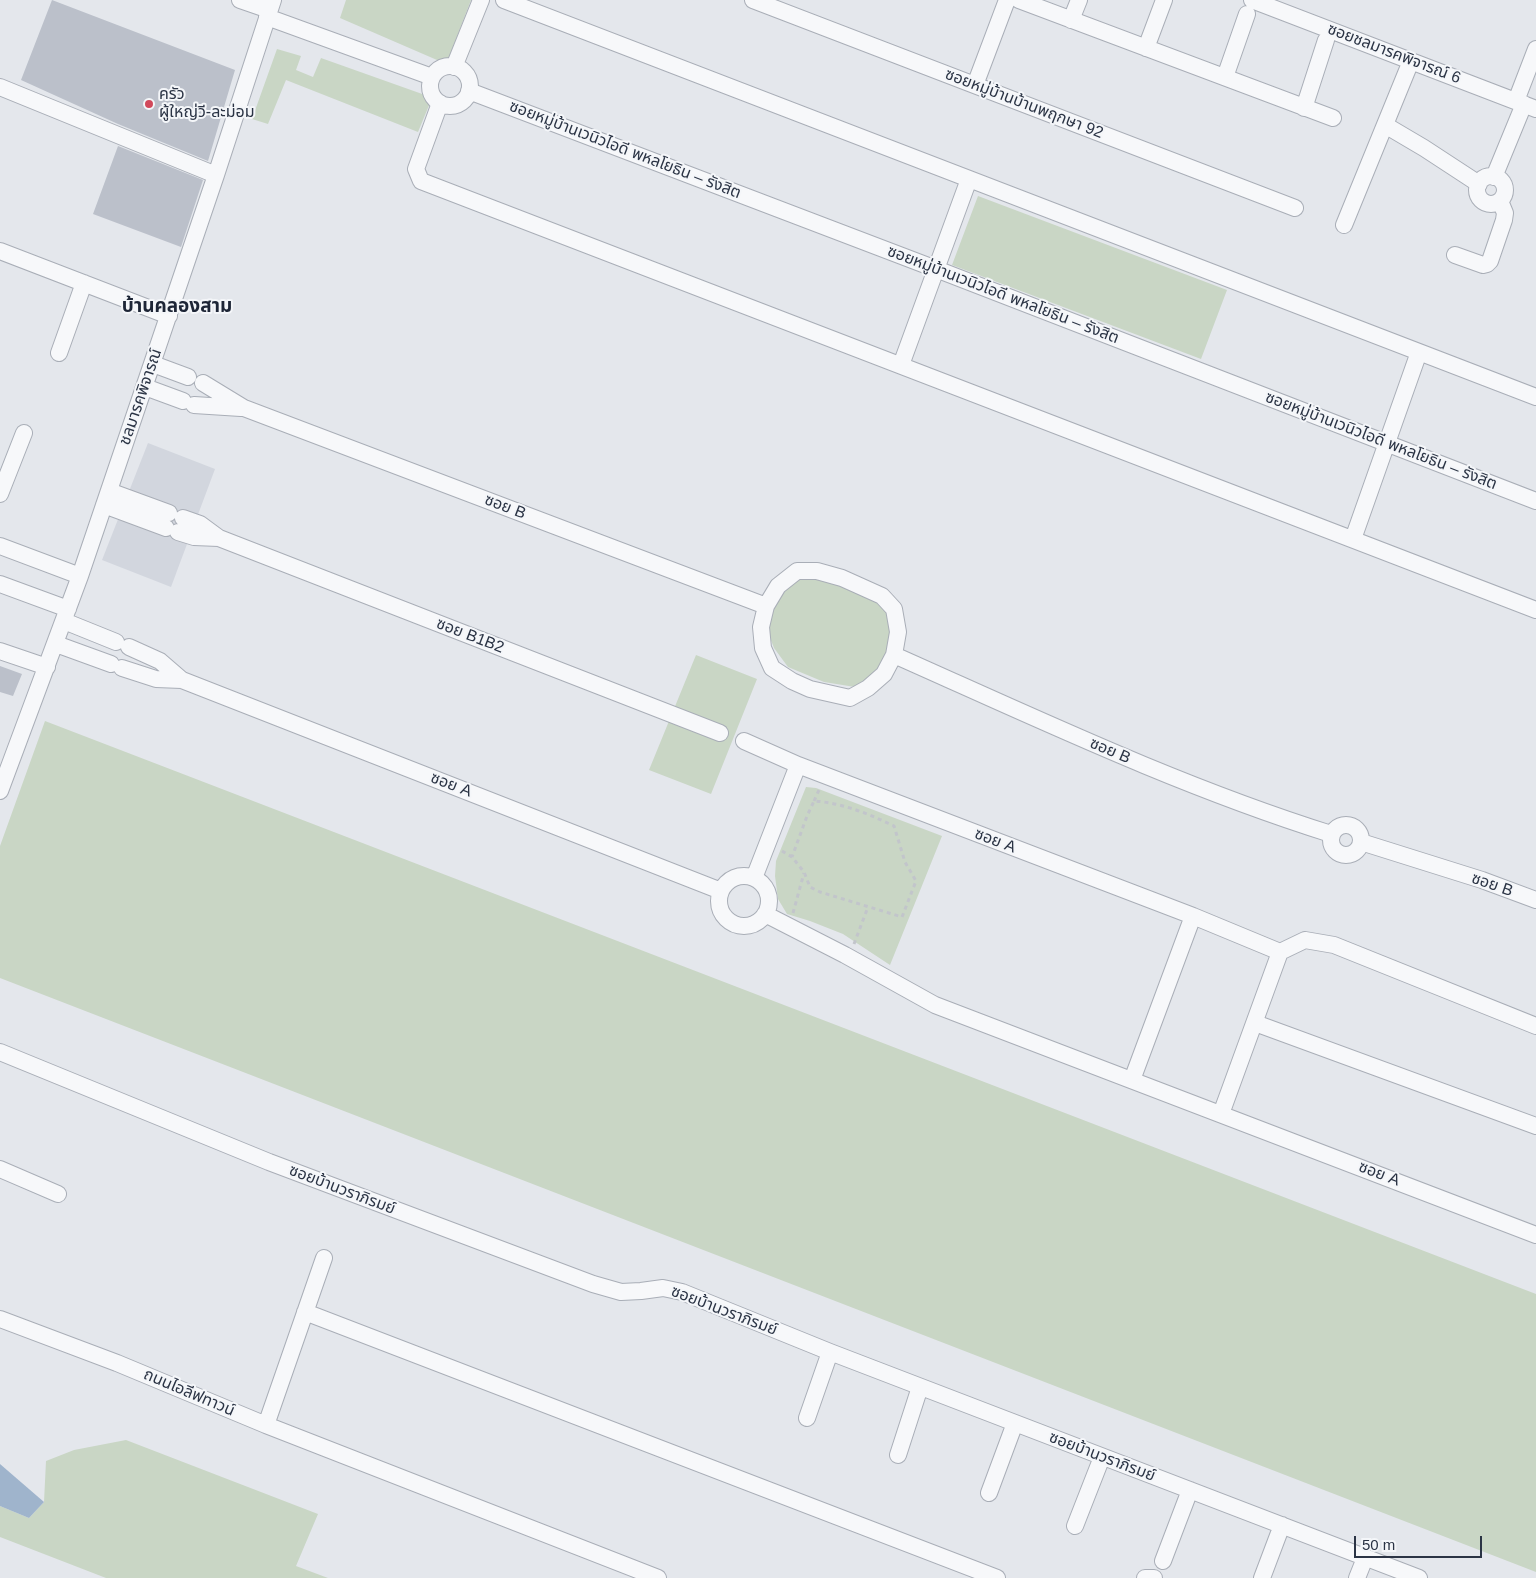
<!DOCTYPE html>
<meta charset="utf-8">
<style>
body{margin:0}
#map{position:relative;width:1536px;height:1578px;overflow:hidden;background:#e4e7ec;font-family:Helvetica,sans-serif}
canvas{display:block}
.scale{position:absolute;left:1354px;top:1536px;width:128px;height:22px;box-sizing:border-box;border:2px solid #2b3445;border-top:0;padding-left:6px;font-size:15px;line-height:18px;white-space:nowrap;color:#2b3445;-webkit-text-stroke:4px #f4f6f9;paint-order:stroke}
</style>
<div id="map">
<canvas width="1536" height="1578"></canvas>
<div class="scale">50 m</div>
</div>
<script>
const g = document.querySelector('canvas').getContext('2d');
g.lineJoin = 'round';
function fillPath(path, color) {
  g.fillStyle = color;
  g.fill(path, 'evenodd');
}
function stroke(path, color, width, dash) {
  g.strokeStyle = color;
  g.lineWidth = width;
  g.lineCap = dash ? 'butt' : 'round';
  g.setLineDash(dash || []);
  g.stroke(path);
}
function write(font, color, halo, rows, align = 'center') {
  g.font = font + ' Helvetica,"Noto Sans Thai",sans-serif';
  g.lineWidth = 4;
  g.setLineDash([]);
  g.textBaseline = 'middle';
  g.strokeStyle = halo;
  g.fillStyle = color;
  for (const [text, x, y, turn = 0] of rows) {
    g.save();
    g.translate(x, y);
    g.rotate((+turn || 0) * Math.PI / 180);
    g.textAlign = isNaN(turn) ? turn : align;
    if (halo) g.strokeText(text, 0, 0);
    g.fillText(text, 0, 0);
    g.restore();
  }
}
const built = new Path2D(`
 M148,443l67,26 -44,118 -69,-27z`);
const green = new Path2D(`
 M346,0h125l-23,60h-11l-97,-42z
 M277,49l24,7 -5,14 17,7 8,-19 104,37 5,8 -12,29 -132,-52 -18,44 -16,-5z
 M978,196l249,94 -26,69 -249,-94z
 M800,575l21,4 37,13 26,15 7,10 -1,39 -14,21 -21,10 -31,-5 -36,-15 -14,-19 -5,-13 -2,-21 9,-19z
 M696,655l61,24 -46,115 -62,-24z
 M45,721l1491,573v278l-1536,-594v-132z
 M806,787l10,1 126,48 -52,129 -47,-31 -33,-13 -23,-7 -9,-15 -3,-23 1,-15z
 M126,1440l192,74 -22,52 32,12h-222l-106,-41v-31l29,12 15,-16 2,-41 28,-11z`);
const water = new Path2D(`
 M0,1464l44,38 -15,16 -29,-12z`);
const building = new Path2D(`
 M52,0l183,70 -27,91 -90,-37 -97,-44z
 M118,146l85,34 -22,67 -88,-33z
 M0,666l22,8 -9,22 -13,-4z`);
const path = new Path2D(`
 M814,801l5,-11
 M782,851l10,6 12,15 6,15 10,5 82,25 14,-36 -11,-19 -11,-36c-25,-12 -51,-23 -80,-25l-7,15 -15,41
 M793,913l11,-40
 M854,944l14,-37`);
const minor = new Path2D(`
 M240,0l29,10
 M504,0l1032,397
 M753,0l542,208
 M1019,0l314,118
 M1252,0l284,109
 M267,17l165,60
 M1071,20l8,-20
 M1146,48l18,-48
 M430 86a20 20 0 1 1 40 0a20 20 0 1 1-40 0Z
 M454,67l27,-67
 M1225,77l22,-63
 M975,85l32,-85
 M0,87l216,88
 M469,91l467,178 600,232
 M1516,101l20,-52
 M440,103l-24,66 5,12 1115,429
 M1304,108l22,-68
 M1385,125l39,23 55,36
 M1477 190a14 14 0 1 1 28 0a14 14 0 1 1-28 0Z
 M1494,177l30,-73
 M1344,225l67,-164
 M0,251l169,65
 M1455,255l28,10 4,-1 3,-3 14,-41 1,-7 -5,-12
 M59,353l25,-70
 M153,364l35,13
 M901,365l68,-186
 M203,383l41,25 522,198
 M145,387l38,14
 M194,405l47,3
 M109,491l60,22
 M0,494l24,-61
 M104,505l62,23
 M183,518l17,6 19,14 501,195
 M178,532l16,5 25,1
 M1353,539l66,-187
 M0,546l80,30
 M797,571h20l25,7 40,18 12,13 4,23 -4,23 -10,19 -16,14 -18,10 -40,-9 -18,-8 -20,-13 -9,-20 -2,-21 5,-21 12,-20z
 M0,584l68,25
 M64,621l52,21
 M56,644l55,20
 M129,647l31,14 22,19 539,211
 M0,651l47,16
 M894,655c144,64 287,132 437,179
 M122,668l34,11 26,1
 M744,741l54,24 395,151 87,36 25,-12 29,5 202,81
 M0,791l80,-215 136,-401 57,-175
 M1331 840a15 15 0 1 1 30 0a15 15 0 1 1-30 0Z
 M1361,842l121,38 54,20
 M719 901a25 25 0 1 1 50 0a25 25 0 1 1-50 0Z
 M754,878l44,-113
 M765,914l80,41 90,50 601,230
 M1255,1023l281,103
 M0,1052l269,110 324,122 28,8 20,-1 22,-3 19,4 148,60 589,226
 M1132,1080l61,-164
 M1221,1114l59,-162
 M0,1169l58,25
 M305,1312l692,266
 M0,1319l117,44 149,62 58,-167
 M807,1418l23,-66
 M266,1425l392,153
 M898,1455l22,-68
 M989,1493l26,-70
 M1075,1526l27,-69
 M1163,1561l27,-71
 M1145,1578h9
 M1262,1578l20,-53
 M1357,1578l8,-20`);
const markers = [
 [149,104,5,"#d1495b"]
];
const streetNames = [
 ["ซอยชลมารคพิจารณ์ 6",1394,54,21],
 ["ซอยหมู่บ้านบ้านพฤกษา 92",1024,104,21],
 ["ซอยหมู่บ้านเวนิวไอดี พหลโยธิน – รังสิต",625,150,21],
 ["ซอยหมู่บ้านเวนิวไอดี พหลโยธิน – รังสิต",1003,295,21],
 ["ชลมารคพิจารณ์",141,397,-71],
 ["ซอยหมู่บ้านเวนิวไอดี พหลโยธิน – รังสิต",1381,441,21],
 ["ซอย B",505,507,21],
 ["ซอย B1B2",470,636,21],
 ["ซอย B",1110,751,23],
 ["ซอย A",451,785,21],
 ["ซอย A",995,841,21],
 ["ซอย B",1492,885,19],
 ["ซอย A",1379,1174,21],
 ["ซอยบ้านวราภิรมย์",342,1190,21],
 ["ซอยบ้านวราภิรมย์",724,1311,21],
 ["ถนนไอลีฟทาวน์",189,1393,23],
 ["ซอยบ้านวราภิรมย์",1102,1457,21]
];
const poiNames = [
 ["ครัว",159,95],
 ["ผู้ใหญ่วี-ละม่อม",159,113]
];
const quarterNames = [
 ["บ้านคลองสาม",177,307]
];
fillPath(built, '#d2d6de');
fillPath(green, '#c9d6c5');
fillPath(water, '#9fb4cc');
fillPath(building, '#bbc0ca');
stroke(minor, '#a9aeb7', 18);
stroke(path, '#c2c5cb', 3, [4, 4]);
stroke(minor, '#f7f8fa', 16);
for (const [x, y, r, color] of markers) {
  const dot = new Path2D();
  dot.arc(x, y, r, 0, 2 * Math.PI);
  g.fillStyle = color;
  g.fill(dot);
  stroke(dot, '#f4f6f9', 2);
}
write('16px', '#2b3445', '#f4f6f9', streetNames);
write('16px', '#2b3445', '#f4f6f9', poiNames, 'left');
write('bold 19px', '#1d2536', '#f4f6f9', quarterNames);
</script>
